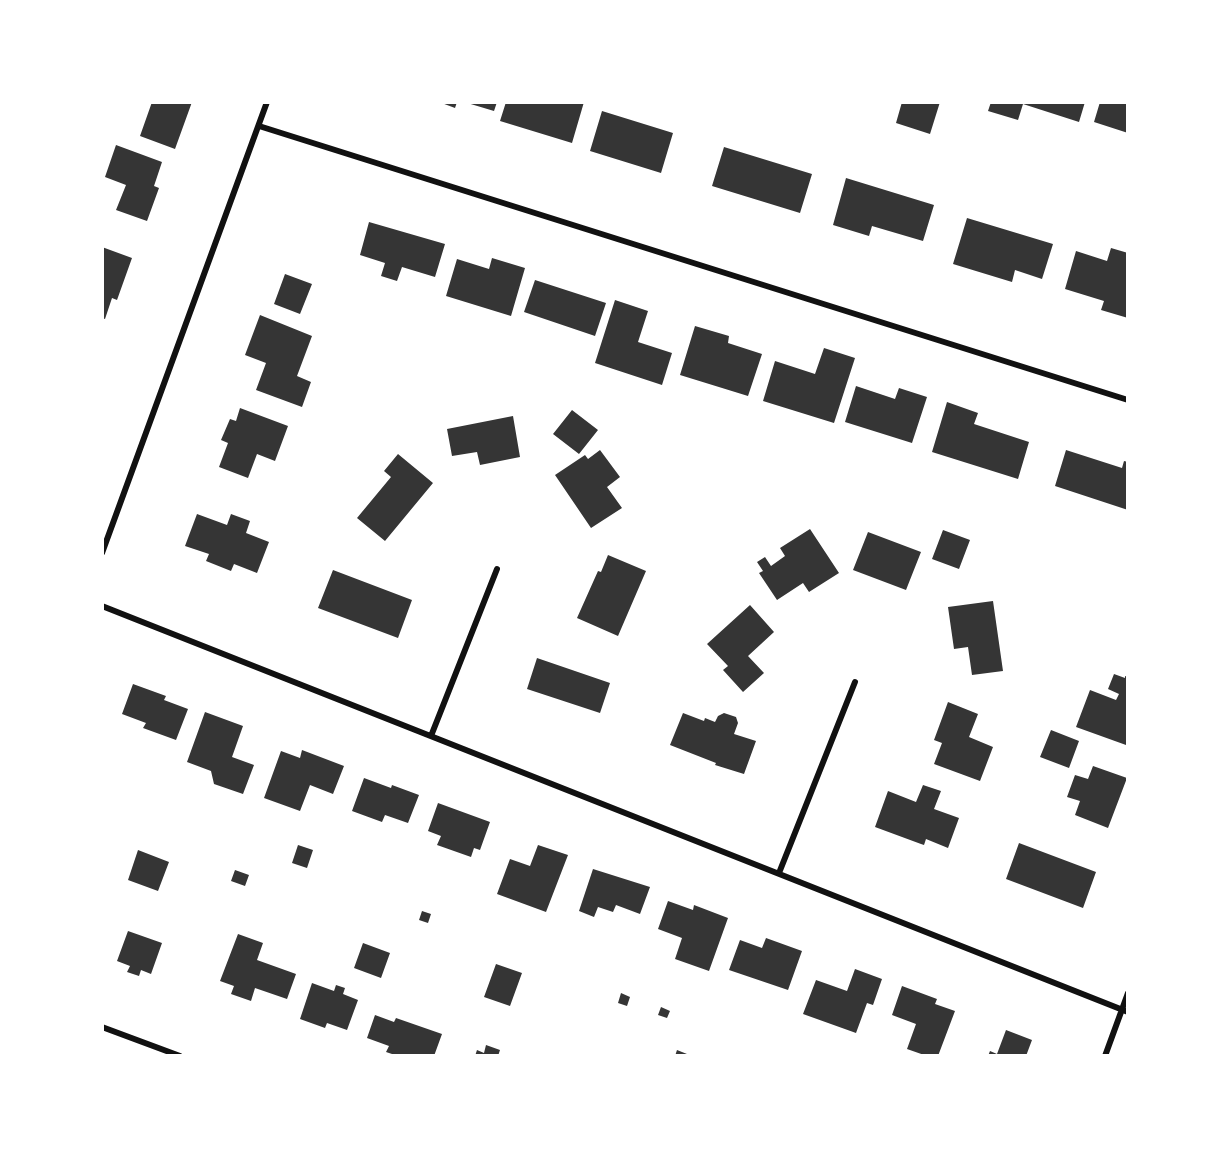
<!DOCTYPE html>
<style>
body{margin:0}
#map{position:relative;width:1230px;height:1158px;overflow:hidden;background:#fff;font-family:Lato,sans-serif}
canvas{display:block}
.frame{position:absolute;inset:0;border:104px solid #fff;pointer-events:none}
</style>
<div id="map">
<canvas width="1230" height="1158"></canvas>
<div class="frame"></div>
</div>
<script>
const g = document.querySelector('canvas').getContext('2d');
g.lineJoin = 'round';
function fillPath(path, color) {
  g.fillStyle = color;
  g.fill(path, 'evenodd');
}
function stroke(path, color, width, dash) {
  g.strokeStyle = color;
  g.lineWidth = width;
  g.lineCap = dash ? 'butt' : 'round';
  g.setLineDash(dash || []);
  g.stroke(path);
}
const building = new Path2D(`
 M152,102h40l-17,47 -35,-13z
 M439,102h18l-2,6z
 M464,102h33l-3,9z
 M506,102h78l-12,41 -72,-22z
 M902,102h38l-10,32 -34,-11z
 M991,102h94l-6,20 -56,-18 -5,16 -30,-9z
 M1100,102h28v31l-34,-11z
 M602,111l71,22 -12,40 -71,-22z
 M116,145l46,17 -8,24 5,2 -12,33 -31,-11 10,-25 -21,-8z
 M724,147l88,27 -12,39 -88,-27z
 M846,178l88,27 -11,36 -51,-15 -3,10 -36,-11z
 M967,218l86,26 -11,35 -27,-9 -3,12 -59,-18z
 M369,222l76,22 -10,33 -33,-10 -5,14 -16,-5 4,-13 -25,-8z
 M102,247l30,11 -15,42 -5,-2 -7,21 -3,-1z
 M1111,248l17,5v65l-27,-8 3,-9 -39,-12 11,-38 31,10z
 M492,258l33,10 -14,48 -65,-20 11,-37 32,10z
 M285,274l27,10 -12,30 -26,-10z
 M535,280l71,23 -11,33 -71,-24z
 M615,300l33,11 -10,31 34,11 -10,32 -67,-22z
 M260,315l52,21 -15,40 14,6 -9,25 -46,-17 10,-27 -21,-8z
 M695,326l34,10 -1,7 34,11 -14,42 -68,-21z
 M824,348l31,10 -21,65 -71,-22 12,-40 40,13z
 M856,386l39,13 4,-11 28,9 -15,46 -67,-21z
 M947,402l31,11 -4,11 55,18 -11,37 -86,-27z
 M240,408l48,18 -13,35 -18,-7 -9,24 -29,-11 9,-24 -7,-3 9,-21 6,2z
 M572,410l26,20 -19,24 -26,-20z
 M513,416l7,41 -40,8 -3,-13 -25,4 -5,-27z
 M600,450l20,27 -13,10 15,21 -31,20 -36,-53 30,-20 3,4z
 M1066,450l56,18 2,-7 4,1v48l-73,-24z
 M398,454l35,29 -48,58 -28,-23 34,-41 -7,-6z
 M197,514l30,11 4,-11 19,7 -4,12 23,9 -12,31 -23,-9 -3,7 -25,-10 3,-7 -24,-8z
 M810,529l29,44 -30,19 -6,-9 -26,17 -18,-27 4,-2 -6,-9 8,-5 6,9 14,-10 -5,-8z
 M943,530l27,10 -11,29 -27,-10z
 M868,532l53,20 -15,38 -53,-20z
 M608,555l38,16 -28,65 -41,-18 21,-47 3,1z
 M333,570l79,30 -14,38 -80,-30z
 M993,601l10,70 -31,4 -4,-28 -14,2 -6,-42z
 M750,605l24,27 -26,24 16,17 -21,19 -20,-22 5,-4 -21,-22z
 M537,658l73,25 -10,30 -73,-24z
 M1114,674l11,4v-2l3,1v63l-2,5 -50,-18 14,-37 26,10 3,-6 -11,-5z
 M133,684l33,12 -2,4 24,9 -12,31 -33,-12 3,-5 -24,-9z
 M948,702l30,12 -9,23 24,10 -13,34 -46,-17 8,-21 -8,-3z
 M205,712l38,14 -11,31 22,8 -11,29 -29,-10 -3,-13 -24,-9z
 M683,713l21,8 1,-3 10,4 3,-6 6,-3 12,4 2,6 -4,11 22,7 -12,33 -29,-9 1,-2 -46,-18z
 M1051,730l28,11 -10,27 -29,-11z
 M302,750l42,16 -11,28 -23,-9 -10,26 -36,-13 17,-47 19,7z
 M1093,766l34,12 -19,50 -33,-13 5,-14 -13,-4 8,-22 13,4z
 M364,778l27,10 1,-3 27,10 -11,28 -23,-8 -3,7 -30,-11z
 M923,785l18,6 -7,18 25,9 -11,30 -22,-9 -2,6 -3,-1 -46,-17 13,-36 28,11z
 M438,803l52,19 -10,28 -6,-2 -3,9 -34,-12 4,-9 -13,-5z
 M1019,843l77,29 -13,36 -77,-29z
 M298,845l15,5 -6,18 -15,-5z
 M538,845l30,10 -22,57 -49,-18 13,-35 20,7z
 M138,850l31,12 -11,29 -30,-11z
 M593,869l57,18 -10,27 -24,-9 -3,7 -15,-5 -4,10 -15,-6z
 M235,870l14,5 -4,11 -14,-5z
 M668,901l25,9 1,-5 34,13 -19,53 -34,-12 7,-21 -24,-9z
 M422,911l9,3 -3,9 -9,-3z
 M128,931l34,12 -11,31 -10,-4 -2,6 -12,-4 3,-6 -13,-5z
 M238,934l25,9 -6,17 39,14 -9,25 -32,-11 -4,13 -20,-7 3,-8 -14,-5z
 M766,938l36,13 -14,39 -59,-20 11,-30 22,8z
 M363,943l27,10 -9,25 -27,-10z
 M496,964l26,9 -12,33 -26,-9z
 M855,969l27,10 -9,26 -6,-2 -11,30 -53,-19 13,-34 31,11z
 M312,983l22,8 2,-6 9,3 -2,6 15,6 -11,30 -20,-7 -2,5 -25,-9z
 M902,986l35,13 -2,5 20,7 -17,45h-11l-20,-7 9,-25 -24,-9z
 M621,993l9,4 -3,9 -9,-3z
 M661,1007l9,4 -3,7 -9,-3z
 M375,1015l19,7 2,-4 46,16 -8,22h-36l-12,-4 3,-6 -22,-8z
 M1006,1030l26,10 -6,16h-38l2,-5 7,3z
 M486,1045l14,5 -2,6h-23l2,-6 7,3z
 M677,1050l15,6h-17z`);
const minor = new Path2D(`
 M259,126l869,274
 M102,553l165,-451
 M102,606l1026,406
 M431,736l66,-167
 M779,873l76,-191
 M102,1027l78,29
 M1105,1056l23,-63`);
fillPath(building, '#353535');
stroke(minor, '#111', 6);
</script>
